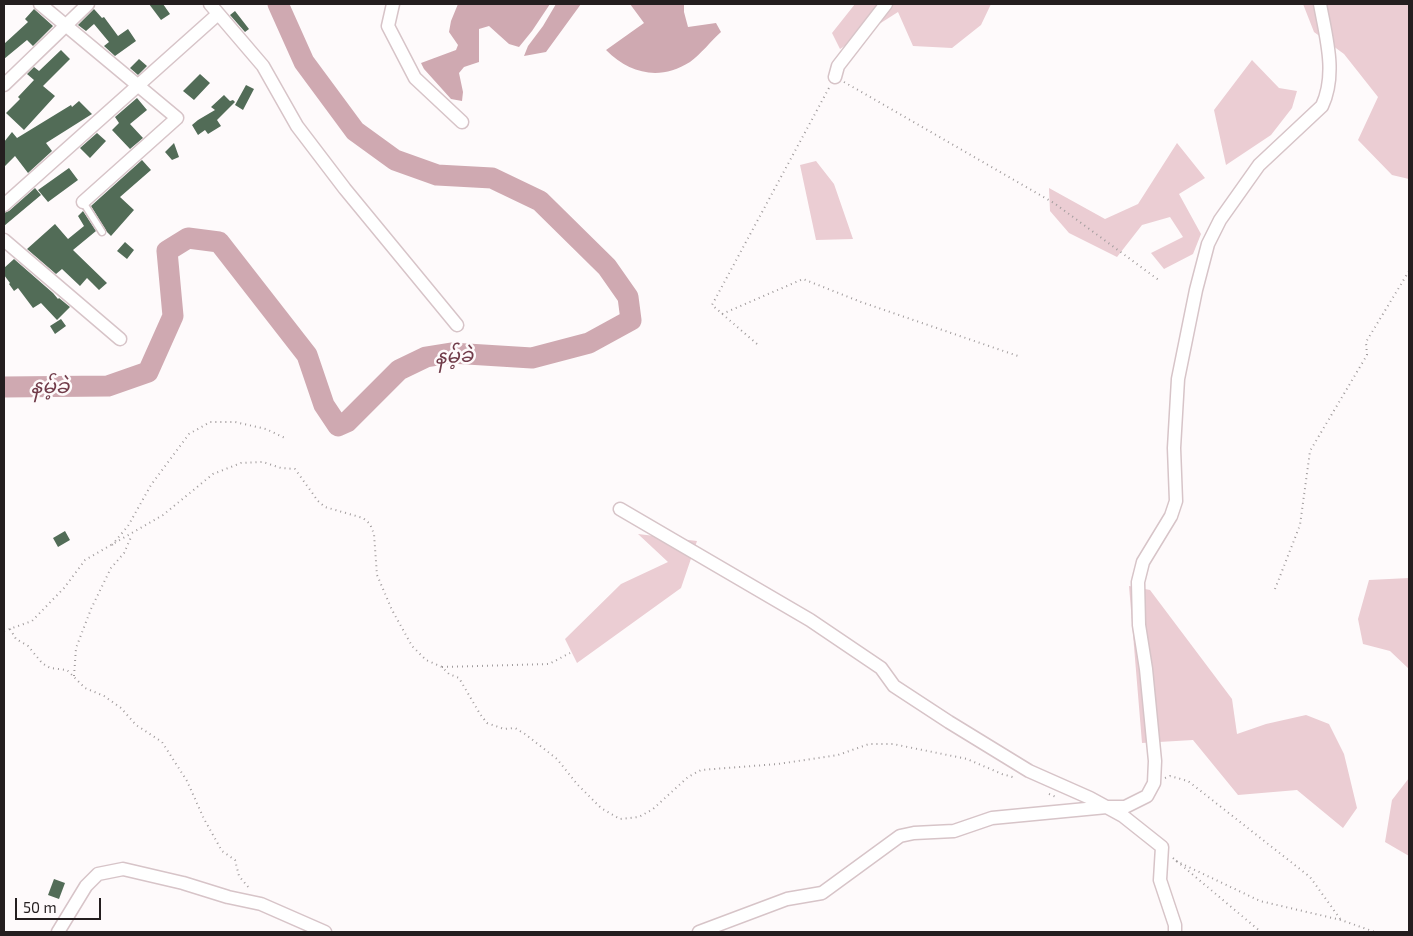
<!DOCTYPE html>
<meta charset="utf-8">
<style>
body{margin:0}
#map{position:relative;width:1413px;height:936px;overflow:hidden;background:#fefafb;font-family:"Exo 2",sans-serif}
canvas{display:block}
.frame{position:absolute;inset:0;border:5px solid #241e1f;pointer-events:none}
.scale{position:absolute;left:15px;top:898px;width:86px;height:22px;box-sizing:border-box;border:2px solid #241e1f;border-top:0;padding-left:6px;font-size:15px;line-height:18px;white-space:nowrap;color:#241e1f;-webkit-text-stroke:4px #fefafb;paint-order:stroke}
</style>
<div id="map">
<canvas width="1413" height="936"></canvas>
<div class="frame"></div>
<div class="scale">50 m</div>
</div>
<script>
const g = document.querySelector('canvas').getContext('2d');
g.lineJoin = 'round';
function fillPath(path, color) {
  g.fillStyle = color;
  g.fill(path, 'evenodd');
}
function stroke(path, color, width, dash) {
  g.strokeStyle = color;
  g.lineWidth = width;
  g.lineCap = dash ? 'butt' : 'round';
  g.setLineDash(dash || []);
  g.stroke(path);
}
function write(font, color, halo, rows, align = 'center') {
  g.font = font + ' "Exo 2","Noto Sans Myanmar",sans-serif';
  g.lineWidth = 5;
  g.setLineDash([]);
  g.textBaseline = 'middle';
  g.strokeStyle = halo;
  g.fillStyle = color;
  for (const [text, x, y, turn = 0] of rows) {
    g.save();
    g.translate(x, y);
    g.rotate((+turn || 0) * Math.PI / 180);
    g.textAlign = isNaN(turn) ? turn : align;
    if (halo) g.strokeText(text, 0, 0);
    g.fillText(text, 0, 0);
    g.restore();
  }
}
const green = new Path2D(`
 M855,4h136l-10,21 -29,23 -39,-2 -15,-34 -58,37 -8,-16z
 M1303,4h106v175l-17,-4 -34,-35 20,-43 -34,-43 -30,-22z
 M1252,60l27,28 18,3 -5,17 -21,27 -45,30 -12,-55z
 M1177,143l28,35 -26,16 22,40 -8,20 -29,15 -13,-16 32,-16 -13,-20 -28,8 -25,32 -48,-24 -19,-22 -1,-23 56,31 33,-15z
 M816,161l18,23 19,55 -37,1 -16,-75z
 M638,534l59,7 -16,47 -104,75 -12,-24 56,-55 47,-22z
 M1409,578v91l-19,-18 -27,-7 -5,-25 11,-39z
 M1129,586l21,4 82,109 5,35 29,-10 40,-9 23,9 15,30 13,54 -14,20 -46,-38 -59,5 -45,-55 -51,3z
 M1409,778v78l-24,-14 7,-42z`);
const water = new Path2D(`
 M458,4h92l-18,27 -13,16 -10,-3 -20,-18 -10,3v33l-15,5 -5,6 4,19 -1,9 -11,-2 -27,-30 -3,-6 35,-13 2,-5 -9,-13 2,-11z
 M556,4h25l-35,48 -22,4 4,-10 15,-20z
 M630,4h54v8l4,15 28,-4 5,9c-10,9 -20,22 -31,30 -30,19 -60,12 -84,-12l38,-27z`);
const river = new Path2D(`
 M4,387l104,-1 40,-14 25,-56 -6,-65 21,-13 31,4 88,113 17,50 14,21 9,-4 52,-52 27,-13 25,-4 81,5 57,-15 42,-23 -3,-23 -21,-30 -67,-66 -48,-23 -55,-3 -42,-15 -40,-29 -51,-69 -26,-58`);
const building = new Path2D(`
 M149,4h14l7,10 -9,6z
 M34,9l19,17 -20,20 -6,-6 -23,19v-15l24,-22 -3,-3z
 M94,9l8,9 2,-1 14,19 10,-7 8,12 -21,15 -11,-10 5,-4 -15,-18 -8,7 -8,-6z
 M235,11l14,18 -4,3 -15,-17z
 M61,50l9,9 -27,27 12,10 -31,34 -18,-17 14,-14 -2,-2 16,-17 -7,-6 7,-7 5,4z
 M139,59l8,7 -9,9 -8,-7z
 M200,74l10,9 -16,17 -11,-9z
 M246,85l8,4 -11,21 -8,-5z
 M224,95l6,6 3,-1 2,2 -18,18 4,6 -13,8 -3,-4 -7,5 -6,-10 6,-5 17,-10 -4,-3z
 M137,98l10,12 -17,14 13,14 -13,11 -18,-19 7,-7 -4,-6z
 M79,101l13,13 -46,29 6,8 -24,22 -13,-17 -11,11v-25l8,-10 5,6 54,-33 1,2z
 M97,133l9,8 -16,17 -10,-10z
 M174,143l5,14 -7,3 -7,-8z
 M142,160l9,10 -31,27 14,13 -23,26 -4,-4 -16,-26z
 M69,168l9,12 -30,22 -10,-12z
 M35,188l6,7 -37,31v-13l5,-2z
 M83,211l13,20 -23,19 34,33 -8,7 -12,-12 -7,8 -18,-17 -6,5 -29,-25 28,-25 13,15 16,-13 -6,-10z
 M125,242l9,8 -7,9 -10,-8z
 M14,259l39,34 5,6 1,-1 11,9 -13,13 -16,-17 -8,5 -15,-20 -4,3 -5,-7 1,-1 -6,-8v-7z
 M61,319l5,7 -11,8 -5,-8z
 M65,531l5,9 -12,7 -5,-9z
 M54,879l11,4 -6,16 -11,-4z`);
const path = new Path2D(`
 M844,82l210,121 106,78
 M722,314l81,-35 58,23 157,54
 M757,344l-45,-39 118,-219
 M112,545l16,-19 23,-41 38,-51 21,-12h25l31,7 21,10
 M1275,589l25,-64 10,-74 57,-96 -1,-13 43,-71
 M10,629l6,10 12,7 14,17 8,5 17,2 18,18 19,8 17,12 15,17 26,17 25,39 17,38 18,32 13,9 4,16 10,12
 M4,631l28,-10 32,-33 21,-28 78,-45 50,-41 28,-11 22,-1 18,6 14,1 23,32 7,6 38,11 7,6 4,10 3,41 15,35 20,36 14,14 16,7 7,7 10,4 21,36 7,9 17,6 11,-1 10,6 32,25 20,25 24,24 19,11 19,-2 14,-8 35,-32 13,-7 77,-6 60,-9 31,-11h24l74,15 35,15 14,4
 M442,667l107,-3 21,-11
 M74,676l2,-28 15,-39 20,-41 13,-15 8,-18
 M1165,778l5,-2 18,5 122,96 31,43
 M1049,794l9,4
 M1173,858l88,74
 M1176,861l84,40 81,19 34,12`);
const service = new Path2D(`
 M83,202l19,30`);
const minor = new Path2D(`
 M40,4l137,114 -94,84
 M210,4l53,62 34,60 48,63 112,136
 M393,4l-5,22 27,52 47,44
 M835,77l3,-11 48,-62
 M4,85l84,-81
 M4,205l214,-191
 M4,240l116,99
 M620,509l190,111 71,48 13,18 55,36 80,49 61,27 33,18 39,31 -2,33 15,45v7
 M58,932l28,-46 12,-12 25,-5 60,14 45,14 33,7 64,28
 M699,932l88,-33 35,-6 78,-57 14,-3 40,-2 38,-13 115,-11h18l22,-11 7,-13 1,-22 -9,-92 -7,-44 -1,-43 5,-20 28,-46 5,-15 -2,-53 4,-69 18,-89 12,-46 12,-24 39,-55 63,-59c15,-32 4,-69 -2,-102`);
const waterNames = [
 ["နမ့်ခဲ",454,356,-3],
 ["နမ့်ခဲ",50,386]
];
fillPath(green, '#ebcdd3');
fillPath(water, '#cfa9b1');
stroke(river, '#cfa9b1', 21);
fillPath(building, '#526c57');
stroke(service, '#d7c4c8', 9);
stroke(minor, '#d7c4c8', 15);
stroke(path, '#a09b9c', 2, [1, 4]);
stroke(service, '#fff', 6);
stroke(minor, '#fff', 12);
write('italic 20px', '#713c4a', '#fefafb', waterNames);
</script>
